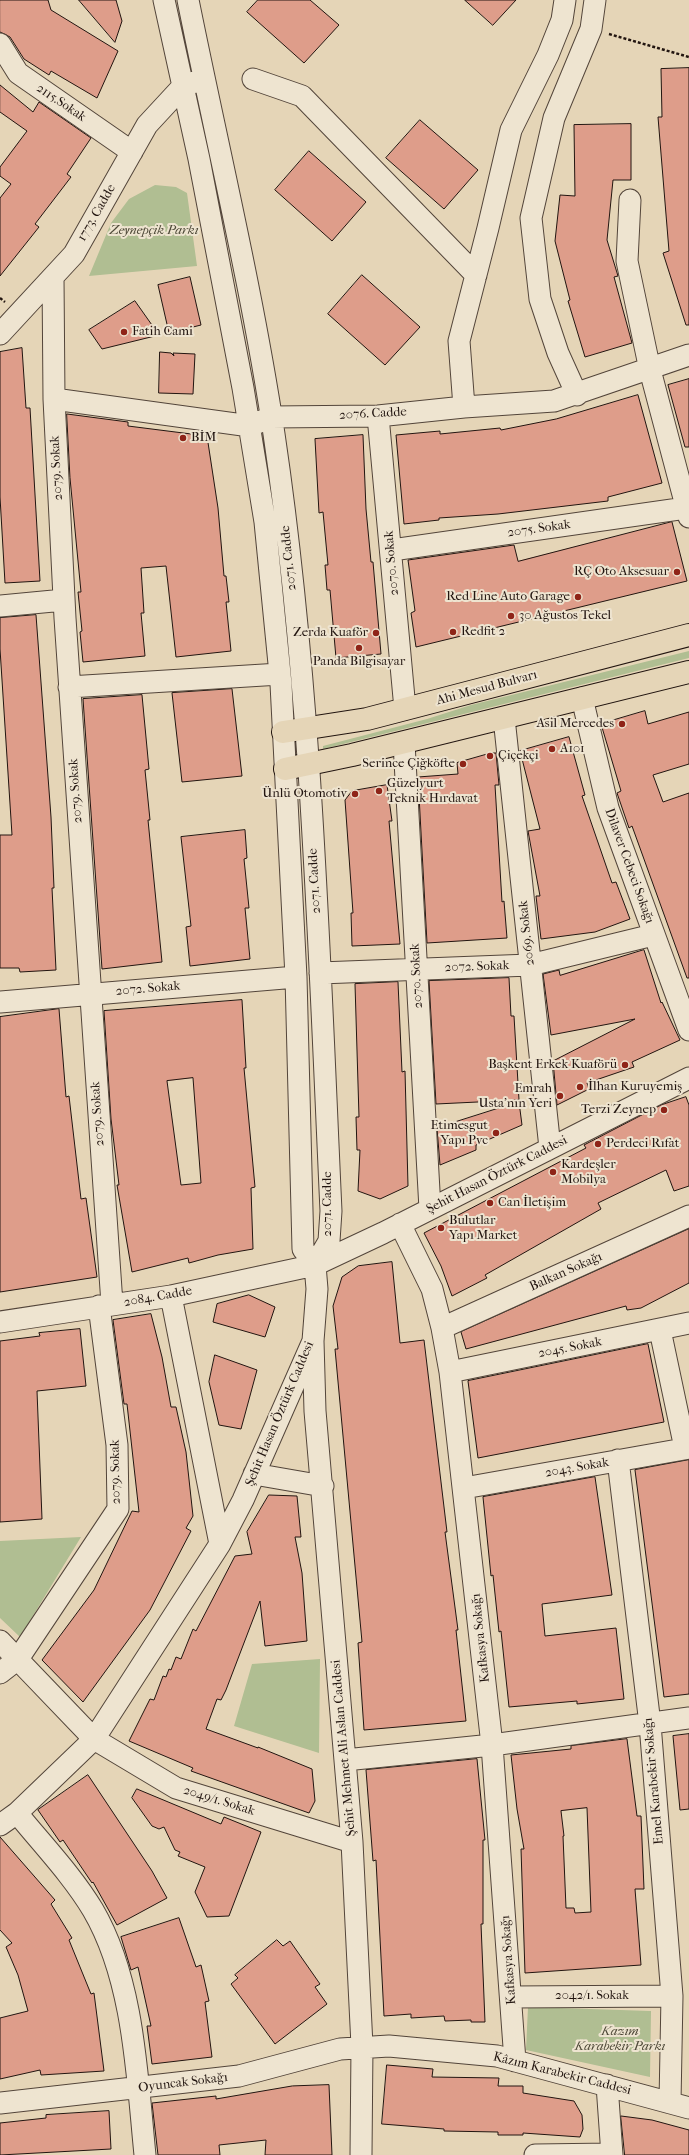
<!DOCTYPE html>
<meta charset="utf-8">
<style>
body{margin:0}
canvas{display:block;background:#e5d5b7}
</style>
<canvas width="689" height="2155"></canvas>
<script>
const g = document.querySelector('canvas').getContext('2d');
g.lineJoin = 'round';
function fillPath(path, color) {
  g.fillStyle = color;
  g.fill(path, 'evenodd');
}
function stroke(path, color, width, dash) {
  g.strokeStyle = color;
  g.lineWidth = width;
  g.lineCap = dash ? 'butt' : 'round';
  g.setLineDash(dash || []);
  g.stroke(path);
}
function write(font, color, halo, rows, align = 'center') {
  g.font = font + ' "IM FELL French Canon",serif';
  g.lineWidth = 4;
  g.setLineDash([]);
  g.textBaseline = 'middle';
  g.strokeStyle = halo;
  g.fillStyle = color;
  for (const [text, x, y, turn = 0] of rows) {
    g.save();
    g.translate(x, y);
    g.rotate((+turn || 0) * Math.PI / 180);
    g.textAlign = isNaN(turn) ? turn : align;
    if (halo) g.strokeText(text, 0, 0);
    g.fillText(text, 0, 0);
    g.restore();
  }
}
const green = new Path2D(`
 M155,185l21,2 11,6 10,73 -108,10 22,-53 18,-24z
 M689,651v7l-366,91v-3l104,-27 44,-14z
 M81,1537l-61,100 -20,-19v-77z
 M320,1659l-1,94 -85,-27 18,-62z
 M528,2007l123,4 -1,66 -124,-27z`);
const building = new Path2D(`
 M0,0h48l3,10 67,41 -21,47 -46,-27 -2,4 -25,-16 -14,-22 -10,-5z
 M79,0h37l6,21 -7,21z
 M258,0h52l29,25 -35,38 -57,-51z
 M465,0h51l-23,25z
 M689,68v257h-3l-23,-72 6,-2 -11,-134h4l-1,-48z
 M0,85l33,27 6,-10 52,36 -24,36 4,3 -36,47 4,3 -39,49v-78l11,-14 -11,-8v-9l27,-36 -27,-19z
 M420,120l58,50 -34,39 -58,-51z
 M631,124v56h-18l-6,60 11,36 -4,1 18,66 -47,14 -17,-56 2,-1 -15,-59 5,-46 15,1 -1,-71z
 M309,151l57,51 -34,39 -57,-51z
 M362,275l58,52 -35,38 -57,-51z
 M190,277l11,48 -32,8 -11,-48z
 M135,301l24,34 -57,14 -13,-19z
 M22,348l4,60h4l10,173 -35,2 -5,-86v-145z
 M160,352l11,1 3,3 -1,-3 22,1 -2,40 -34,-1z
 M689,379v68h-4l-17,-62z
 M638,395l24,88 -54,14v4l-110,13 -59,4v2l-35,4 -8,-89 44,-4v3l60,-6 1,2 55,-11z
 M67,414l61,8v4l79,10 11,72 6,68h2l3,26h-3l5,49 -55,6 -10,-91 -25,2 3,45h-3l4,43 -62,6 -3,-30 2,-1 -4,-39h3l-11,-114z
 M363,435l3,74 5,53h2l8,92 -45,4 -6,-68h-3l-2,-25h3l-5,-53 -4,1 -4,-74z
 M672,522l15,59 -271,66 -5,-34 4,-2 -7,-51 106,-15 4,16z
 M36,615l15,202 3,71h-2l4,82 -36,2 -1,-4h-19v-133h12l-12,-186v-31z
 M232,689l10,87 -60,6 -10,-89z
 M142,695l7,74 -4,1 5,50h-2l14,142 -60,7 -19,-270z
 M645,711l3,13 41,-12v52l-36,11 10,27 26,-9v185h-2l-55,-152 -3,2 -12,-35 4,-2 -20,-67z
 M569,737l16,58 -3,1 30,87 4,-1 14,37 -35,13 -54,7 -5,-43h4l-12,-65 12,-2 -20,-78z
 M491,753h5l3,32h-4l7,117 2,-1 3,37 -80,5 -9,-166 40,-3 -1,-11z
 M387,785l5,36h-3l11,123 -48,2 -1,-33h2l-8,-113 7,-9z
 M245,830l2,28 -3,1 5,49h-4l5,51 -60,7 -4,-39 5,-1 -10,-89z
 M644,950l17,53 1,-1 18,38 -48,22 2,5 -47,16 2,6 -32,16 -4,-44 82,-42 -84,16 -8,-61 16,-4 1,5z
 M509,978l2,38h3l5,84 -83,4 -7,-123z
 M398,982l4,90 3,-1 3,115 -28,13 -22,-8 2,-41h-3l-1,-33h3l-4,-133z
 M242,1000l4,68h-2l11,119 -4,1 2,61 -35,6 -29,8 -1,-5 -56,14 -15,-87h2l-8,-66 -7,-108zM193,1078l8,105 -20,2 -14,-104z
 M59,1009l7,88 3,-1 12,103 5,-1 11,79 -97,15v-275z
 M686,1097l3,8v81l-15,5 -8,-21 -68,33 3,6 -116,66 2,3 -35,18 -11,-30 -17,-33 162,-85 -2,-3 77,-40z
 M519,1102l3,23 -46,20v5l-36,15 -3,-37z
 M689,1229v54l-48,25 -14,2 -1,-4 -160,43 -5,-17z
 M392,1262l8,81 24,-3 23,192h-2l13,98h-2l10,91 -102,9 -6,-87 4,-1 -27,-293h3l-5,-43 9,-29 16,-11z
 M249,1295l26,12 -10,30 -52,-15 4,-18z
 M151,1314l11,43 9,50h5l10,45 7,64 -7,12 5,3 -41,79 -67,92 -41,-42 52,-70 38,-79 7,1 -12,-108h-3l-11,-84z
 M80,1329l6,57 -49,5 5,128 -42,3v-181l40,-5 -1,-3z
 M648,1344l16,78 -186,36 -10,-77z
 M215,1355l42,15 -16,59 -22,-4 -10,-43z
 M689,1460v234l-25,3 -29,-227z
 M595,1477l17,118 -70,9 3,32 71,-8 8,71 -47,5v-3l-68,6 -8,-76 -2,1 -6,-57 -2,1 -8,-79z
 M269,1495l28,1 4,41h-6l7,36 5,68 -42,5 -5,-45 -34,89 -5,10 -4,-1 -11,30 52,19v-1l54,22 3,32 -6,12 -118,-42 2,-3 -64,-27 21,-42 4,1 9,-24 3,1 3,-8 2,1 5,-13 5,2 12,-30 3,2 39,-75 17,-2 -5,-22z
 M689,1734v75l-9,1 -7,-74z
 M627,1739l10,77h4l3,73h-9l6,76 -116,8 -4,-124h3l-7,-40 -6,-54 60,-6v-3zM587,1808l4,104 -16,1 -1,-5h-8l-3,-72h1l-3,-25z
 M477,1759l8,81h-2v84h-2l4,98h-14v-2l-26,1 -1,-5 -33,2v-4l-27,2 -8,-156 -3,1 -7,-91z
 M88,1775l64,96 15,27 -50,27 -24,-43 -1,1 -29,-43 -3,2 -22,-32z
 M137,1789l84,35 3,-7 37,15 -32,84 -22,1 -12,-25 10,-25 -27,-11 2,-4 -5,-2 -11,-23 -5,2 -7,-3 -20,-28z
 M0,1837l55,63 -4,4 21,34 -3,2 22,54 3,-1 10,78 -63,4 -1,-5 -40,9v-61l28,-7 -10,-36 -12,-28 6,-4 -12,-13z
 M179,1918l17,49 5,-2 8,36 -4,1 7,55 -60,7 -5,-38h4l-13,-59 -7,3 -10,-33z
 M277,1940l6,6 7,-5 30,43 -5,3 12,17 -52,40 -44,-60 7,-6 -3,-3z
 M387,2065l46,4 -1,8 67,1 -1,8h25v7l51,8 8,14 1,14 -3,8 -57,-4v2h-25v-3l-54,-1v-2l-62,-5z
 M329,2085l3,70h-67l1,-15 -47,5 1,10h-62l-6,-52 64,-7v3l76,-13z
 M109,2111l2,38 -111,6v-32l46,-5v-3z
 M621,2116l31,4 37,10v25h-64z`);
const path = new Path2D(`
 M609,34l80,23
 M0,298l5,4`);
const minor = new Path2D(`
 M164,0l35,159 44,229 22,134 16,162 15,293 7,272 12,16
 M188,0c29,144 64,288 86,434 38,257 45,518 57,777l-2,30 -14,24
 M0,44l18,29 114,79
 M253,79l49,17 174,179
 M630,200l-3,61 23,109 39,147
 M53,277l1,122 11,219 47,686
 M0,334l74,-80 73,-129 37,-40 11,-3
 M577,395l-19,-42 -18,-54 -9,-81 23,-100 37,-89 4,-29
 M54,399l196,27 21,-9 107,-1 86,-9 90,-6 135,-46
 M464,407l-5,-66 29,-113 23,-98 37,-75 14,-35 3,-20
 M378,416l27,293
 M392,550l294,-42
 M0,606l64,-6
 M69,687l211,-13
 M582,698l26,110 81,222
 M504,718l46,430
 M404,743l26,466
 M320,973l210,-8 123,-30
 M0,1002l296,-25
 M400,1224l32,65 10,39 8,44 42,373 23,316
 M171,1296l49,248
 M0,1322l171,-26 144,-31 68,-32 306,-155
 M442,1328l247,-112
 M660,1330l25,118
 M313,1341l2,70 37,431 10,204 -1,109
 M450,1372l239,-49
 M618,1460l32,264 22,272 -2,106
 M254,1474l69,12
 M464,1488l225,-40
 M0,1641l94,98 82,49 176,54
 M0,1673l18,-14 100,-150 -1,-64 -18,-139
 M345,1760l147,-15 197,-27
 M17,1813c25,31 55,62 76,97 41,70 44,166 52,245
 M0,1825l17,-12 77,-74 126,-195 23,-44 70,-159 4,-52 -2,-24
 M512,1997l160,-1
 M607,2085l5,70
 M0,2103l239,-27 101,-27 49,-3 108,10 192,52
 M535,2155l77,-1`);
const major = new Path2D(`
 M283,732l84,-13 322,-84
 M285,769l67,-14 337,-83`);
const markers = [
 [124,332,4,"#8f2418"],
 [183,438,4,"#8f2418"],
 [677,572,4,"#8f2418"],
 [578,597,4,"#8f2418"],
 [511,616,4,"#8f2418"],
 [453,632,4,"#8f2418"],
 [376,633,4,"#8f2418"],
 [359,648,4,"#8f2418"],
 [622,724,4,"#8f2418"],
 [552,749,4,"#8f2418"],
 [490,756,4,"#8f2418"],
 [463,764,4,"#8f2418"],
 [379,791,4,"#8f2418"],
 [355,794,4,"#8f2418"],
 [625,1065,4,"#8f2418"],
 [580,1087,4,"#8f2418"],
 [560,1096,4,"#8f2418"],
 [664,1110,4,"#8f2418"],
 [496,1133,4,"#8f2418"],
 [598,1144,4,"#8f2418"],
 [553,1172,4,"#8f2418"],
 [490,1203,4,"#8f2418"],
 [441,1228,4,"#8f2418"]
];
const streetNames = [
 ["2115.Sokak",61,103,34],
 ["1773. Cadde",97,213,-60],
 ["2076. Cadde",373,414,-3],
 ["2079. Sokak",57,468,-93],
 ["2075. Sokak",539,529,-8],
 ["2071. Cadde",289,558,-96],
 ["2070. Sokak",392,563,-95],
 ["Ahi Mesud Bulvarı",487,688,-15],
 ["2079. Sokak",76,791,-94],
 ["Dilaver Cebeci Sokağı",629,866,70],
 ["2071. Cadde",315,881,-93],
 ["2069. Sokak",527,933,-96],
 ["2072. Sokak",477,967,-2],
 ["2070. Sokak",417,976,-93],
 ["2072. Sokak",148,989,-5],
 ["2079. Sokak",98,1114,-94],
 ["Şehit Hasan Öztürk Caddesi",497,1175,-27],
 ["2071. Cadde",328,1204,-90],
 ["Balkan Sokağı",566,1272,-24],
 ["2084. Cadde",158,1297,-10],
 ["2045. Sokak",570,1348,-11],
 ["Şehit Hasan Öztürk Caddesi",280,1414,-67],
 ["2043. Sokak",577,1468,-10],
 ["2079. Sokak",116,1472,-91],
 ["Kafkasya Sokağı",481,1638,-96],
 ["Şehit Mehmet Ali Aslan Caddesi",344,1748,-95],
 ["Emel Karabekir Sokağı",654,1781,-95],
 ["2049/1. Sokak",219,1801,17],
 ["Kafkasya Sokağı",509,1960,-94],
 ["2042/1. Sokak",592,1996],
 ["Kâzım Karabekir Caddesi",562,2074,14],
 ["Oyuncak Sokağı",183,2083,-7]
];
const parkNames = [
 ["Zeynepçik Parkı",154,231],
 ["Kazım",620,2032],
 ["Karabekir Parkı",620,2047]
];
const poiNames = [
 ["Fatih Cami",132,332],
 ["BİM",191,438],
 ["RÇ Oto Aksesuar",669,572,"right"],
 ["Red Line Auto Garage",570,597,"right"],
 ["30 Ağustos Tekel",519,616],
 ["Redfit 2",461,632],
 ["Zerda Kuaför",368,633,"right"],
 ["Panda Bilgisayar",359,662,"center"],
 ["Asil Mercedes",614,724,"right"],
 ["A101",560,749],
 ["Çiçekçi",498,756],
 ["Serince Çiğköfte",455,764,"right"],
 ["Güzelyurt",387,784],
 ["Teknik Hırdavat",387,799],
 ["Ünlü Otomotiv",347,794,"right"],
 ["Başkent Erkek Kuaförü",617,1065,"right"],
 ["İlhan Kuruyemiş",588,1087],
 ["Emrah",552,1089,"right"],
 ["Usta'nın Yeri",552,1104,"right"],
 ["Terzi Zeynep",656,1110,"right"],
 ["Etimesgut",488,1126,"right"],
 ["Yapı Pvc",488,1141,"right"],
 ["Perdeci Rıfat",606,1144],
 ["Kardeşler",561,1165],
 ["Mobilya",561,1180],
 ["Can İletişim",498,1203],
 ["Bulutlar",449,1221],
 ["Yapı Market",449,1236]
];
fillPath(green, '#b0be92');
fillPath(building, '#de9d8a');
stroke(building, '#221510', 1);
stroke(minor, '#53453a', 23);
stroke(major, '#221510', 24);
stroke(path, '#221510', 2.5, [3, 2]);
stroke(minor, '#eee4d0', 21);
stroke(major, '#e5d5b7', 22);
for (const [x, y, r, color] of markers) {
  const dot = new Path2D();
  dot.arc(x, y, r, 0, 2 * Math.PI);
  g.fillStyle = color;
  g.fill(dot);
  stroke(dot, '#eee4d0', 1.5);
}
write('13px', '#221510', '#eee4d0', streetNames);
write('italic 13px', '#4d4837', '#eee4d0', parkNames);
write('13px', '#221510', '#eee4d0', poiNames, 'left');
</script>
